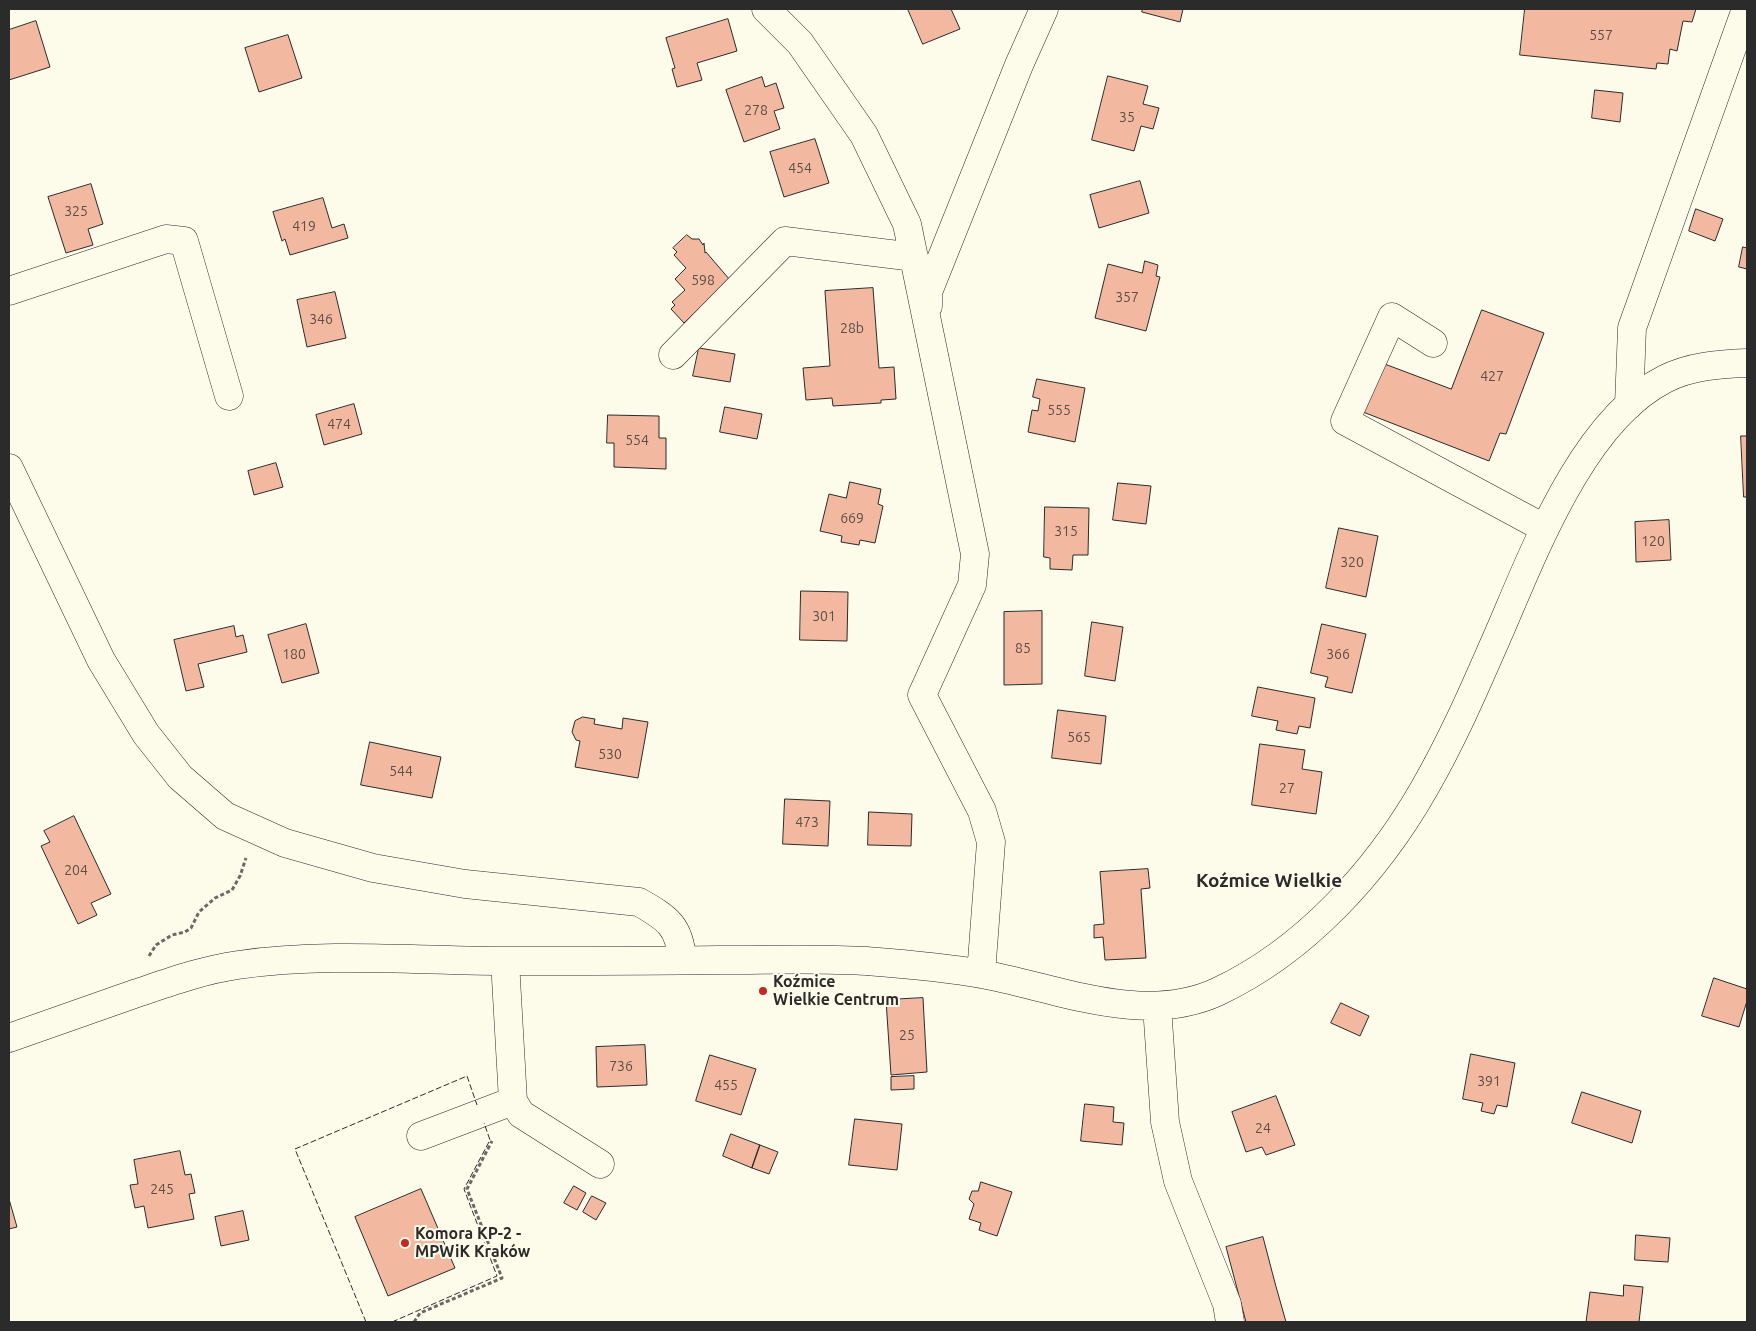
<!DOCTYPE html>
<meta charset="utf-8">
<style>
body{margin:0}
#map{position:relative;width:1756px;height:1331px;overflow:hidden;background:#fdfbea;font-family:Ubuntu,sans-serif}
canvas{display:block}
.frame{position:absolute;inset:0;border:10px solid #2b2b2b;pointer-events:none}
</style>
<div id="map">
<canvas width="1756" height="1331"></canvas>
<div class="frame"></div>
</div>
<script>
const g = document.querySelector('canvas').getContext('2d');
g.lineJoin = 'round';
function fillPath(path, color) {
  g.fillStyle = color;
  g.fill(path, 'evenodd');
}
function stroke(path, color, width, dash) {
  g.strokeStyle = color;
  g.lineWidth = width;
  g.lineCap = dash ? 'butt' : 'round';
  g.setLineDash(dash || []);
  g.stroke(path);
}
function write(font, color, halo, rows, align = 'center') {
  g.font = font + ' Ubuntu,sans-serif';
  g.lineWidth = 4;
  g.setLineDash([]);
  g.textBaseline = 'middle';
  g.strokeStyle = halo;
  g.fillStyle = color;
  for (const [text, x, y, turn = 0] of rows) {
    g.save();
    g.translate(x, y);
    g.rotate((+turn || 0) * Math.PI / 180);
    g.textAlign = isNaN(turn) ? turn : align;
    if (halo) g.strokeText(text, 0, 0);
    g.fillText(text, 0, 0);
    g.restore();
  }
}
const building = new Path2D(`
 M908,9h43l9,20 -37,15z
 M1143,9h40l-3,13 -38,-10z
 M1525,9h171l-4,13 -9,-1 -6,30 -7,-2 -2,15 -11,-1 -1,6 -136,-14z
 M728,19l9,32 -40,12 5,17 -25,7 -5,-18 3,-1 -9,-30z
 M36,21l14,46 -41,13v-50z
 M288,35l14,43 -43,14 -14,-44z
 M1108,76l40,10 -5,18 16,4 -6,21 -12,-3 -7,25 -42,-11z
 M762,77l3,10 11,-4 8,25 -10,3 6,18 -36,13 -18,-52z
 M1595,90l28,3 -3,29 -28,-4z
 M815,139l14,44 -45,14 -14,-45z
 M1140,181l9,32 -50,15 -9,-33z
 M91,184l12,40 -15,5 5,16 -27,8 -18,-56z
 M323,198l9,30 12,-4 4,14 -58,17 -5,-16 -3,2 -9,-29z
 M1696,209l27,10 -8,22 -26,-10z
 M687,235l5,4h7l4,6 1,-2 1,10 1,-1 24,28 -46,43 -13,-14 4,-4 -3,-3 13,-12 -10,-11 11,-11 -12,-13 3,-3 -4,-4z
 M1743,247l4,1v21l-8,-2z
 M1145,261l13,4 -2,11 4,1 -14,54 -51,-13 13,-54 34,9z
 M873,288l6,80 15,-1 2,32 -15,1v3l-48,3 -1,-8 -26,2 -3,-32 27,-2 -5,-75z
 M335,292l11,46 -39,9 -10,-47z
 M1482,310l62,23 -38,101 -6,-1 -11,28 -126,-49 19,-49 69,26z
 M699,348l36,6 -5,28 -37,-6z
 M1037,379l48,9 -10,54 -47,-10 4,-22 6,1 2,-12 -7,-2z
 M354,404l8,30 -38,11 -8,-30z
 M725,407l37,7 -5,25 -37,-7z
 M608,415l51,1v22h7v31l-52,-2v-24h-7z
 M1741,436h6v61h-3z
 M276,463l7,24 -29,8 -6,-24z
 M850,482l31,7 -3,15 5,2 -8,37 -15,-3 -1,5 -18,-3 1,-6 -22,-5 9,-37 17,4z
 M1118,483l33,3 -5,38 -33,-4z
 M1045,507l44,1 -1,47h-15l-1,15 -22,-1v-11l-6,-1z
 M1669,520l2,40 -35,2 -1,-40z
 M1339,528l39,8 -12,61 -40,-9z
 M801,591l47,1 -1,49 -47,-1z
 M1042,611v73l-38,1v-73z
 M1092,622l31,5 -8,54 -30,-5z
 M306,624l13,49 -37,10 -14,-48z
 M1322,624l44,10 -14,59 -27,-6 3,-10 -17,-4z
 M234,626l2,11 7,-2 4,17 -49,12 6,23 -18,4 -12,-51z
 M1258,687l57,11 -5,30 -11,-2 -2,8 -21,-4 2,-9 -26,-5z
 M1058,710l48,6 -5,48 -49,-6z
 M583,717l12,2 -1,5 28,5 1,-11 25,4 -10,56 -63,-11 5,-26 -4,-1 -4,-8 3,-11z
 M370,742l71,15 -9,41 -71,-13z
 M1260,744l45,6 -3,19 20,3 -6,42 -64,-9z
 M785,799l45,2 -2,45 -45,-2z
 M869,812l43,2 -1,32 -43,-1z
 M74,816l37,78 -20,9 6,12 -19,9 -37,-78 9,-4 -6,-11z
 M1148,869l2,19 -9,1 5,69 -41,2 -2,-23 -9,1v-13l10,-1 -4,-52z
 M1714,978l33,11v12l-8,26 -37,-11z
 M923,998l4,74 -36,3 -5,-75z
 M1341,1003l28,13 -9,20 -29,-13z
 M645,1045l2,40 -50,2 -1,-40z
 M1471,1054l44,9 -8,44 -10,-2 -3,9 -13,-3 2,-8 -20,-4z
 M710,1055l46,14 -15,46 -45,-14z
 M914,1076v13l-23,1v-13z
 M1582,1092l59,19 -9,32 -60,-20z
 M1276,1096l19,49 -29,10 -4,-8 -16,5 -14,-40z
 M1085,1104l29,3 -1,15 11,1 -2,22 -41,-4z
 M855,1119l47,5 -5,46 -48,-5z
 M731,1134l29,11 -8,23 -29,-12z
 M760,1145l18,7 -9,22 -17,-6z
 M180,1151l5,24 6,-1 4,19 -6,1 5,25 -46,9 -4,-22 -9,2 -5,-23 8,-1 -4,-24z
 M981,1182l31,10 -15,44 -18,-6 2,-7 -12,-4 5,-15 -5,-5 3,-8h6z
 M574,1186l12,7 -9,17 -13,-7z
 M421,1189l34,79 -67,28 -33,-79z
 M592,1196l14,7 -10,17 -13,-8z
 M9,1199l8,28 -8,2z
 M243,1211l6,29 -28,6 -6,-29z
 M1636,1235l34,3 -2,24 -33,-2z
 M1263,1237l12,46 11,39h-40l-20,-75z
 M1624,1285l19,2 -4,35h-53l4,-30 33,4z`);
const path = new Path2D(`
 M149,956l7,-11 16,-10 13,-3 6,-4 8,-16 16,-14 17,-8 8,-14 6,-18
 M414,1322l6,-9 82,-35 -35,-89 25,-48`);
const minor = new Path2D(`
 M766,9l34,34 64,92 43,89 68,330 -3,31 -50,110 60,116 9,31 -10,132
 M9,291l157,-52 18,2 45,155
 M928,306v-14l91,-227 25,-56
 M1433,343l-41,-26 -47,104 199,107
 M673,355l112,-114 129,16
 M1629,405l3,-77 114,-319
 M9,468l92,192 45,74 34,43 45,39 60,27 88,25 92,16 174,18c28,16 41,24 43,58
 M505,961l8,140 8,13 79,50
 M1157,1006l8,116 13,59 49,123 3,18
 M9,1038c42,-15 85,-30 128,-45 33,-11 66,-23 101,-28 90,-13 182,-4 272,-4 70,0 140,0 210,-1 49,0 98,-2 147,1 38,3 77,6 115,13 75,14 161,52 235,18 88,-41 160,-121 207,-203 30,-52 53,-106 77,-161 34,-79 83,-208 164,-249 25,-13 55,-15 82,-16
 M421,1136l92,-35`);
const fence = new Path2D(`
 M366,1322l-71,-173 172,-73 10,29
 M392,1322l105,-46 -33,-87 26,-49 -6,-17`);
const markers = [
 [763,991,5,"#c62828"],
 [405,1243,5,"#c62828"]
];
const numberNames = [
 ["557",1601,35],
 ["278",756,110],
 ["35",1127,117],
 ["454",800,168],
 ["325",76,211],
 ["419",304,226],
 ["598",703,280],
 ["357",1127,297],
 ["346",321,319],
 ["28b",852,328],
 ["427",1492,376],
 ["555",1059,410],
 ["474",339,424],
 ["554",637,440],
 ["669",852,518],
 ["315",1066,531],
 ["120",1653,541],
 ["320",1352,562],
 ["301",824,616],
 ["85",1023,648],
 ["180",294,654],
 ["366",1338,654],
 ["565",1079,737],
 ["530",610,754],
 ["544",401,771],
 ["27",1287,788],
 ["473",807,822],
 ["204",76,870],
 ["25",907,1035],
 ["736",621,1066],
 ["391",1489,1081],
 ["455",726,1085],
 ["24",1263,1128],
 ["245",162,1189]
];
const poiNames = [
 ["Koźmice",773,982],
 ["Wielkie Centrum",773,1000],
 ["Komora KP-2 -",415,1234],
 ["MPWiK Kraków",415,1252]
];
const quarterNames = [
 ["Koźmice Wielkie",1269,881]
];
fillPath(building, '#f2b8a0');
stroke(building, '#2b2b2b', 1);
stroke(minor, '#2b2b2b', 29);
stroke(path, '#6a6964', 3, [4, 2.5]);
stroke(minor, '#fdfbea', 28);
stroke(fence, '#2b2b2b', 1, [6, 2.5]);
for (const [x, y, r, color] of markers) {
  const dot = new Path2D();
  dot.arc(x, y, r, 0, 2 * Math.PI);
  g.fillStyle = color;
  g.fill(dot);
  stroke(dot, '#fdfbea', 2);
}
write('14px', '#5d4e48', null, numberNames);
write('bold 16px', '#2b2b2b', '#fdfbea', poiNames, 'left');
write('bold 19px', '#2b2b2b', '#fdfbea', quarterNames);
</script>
